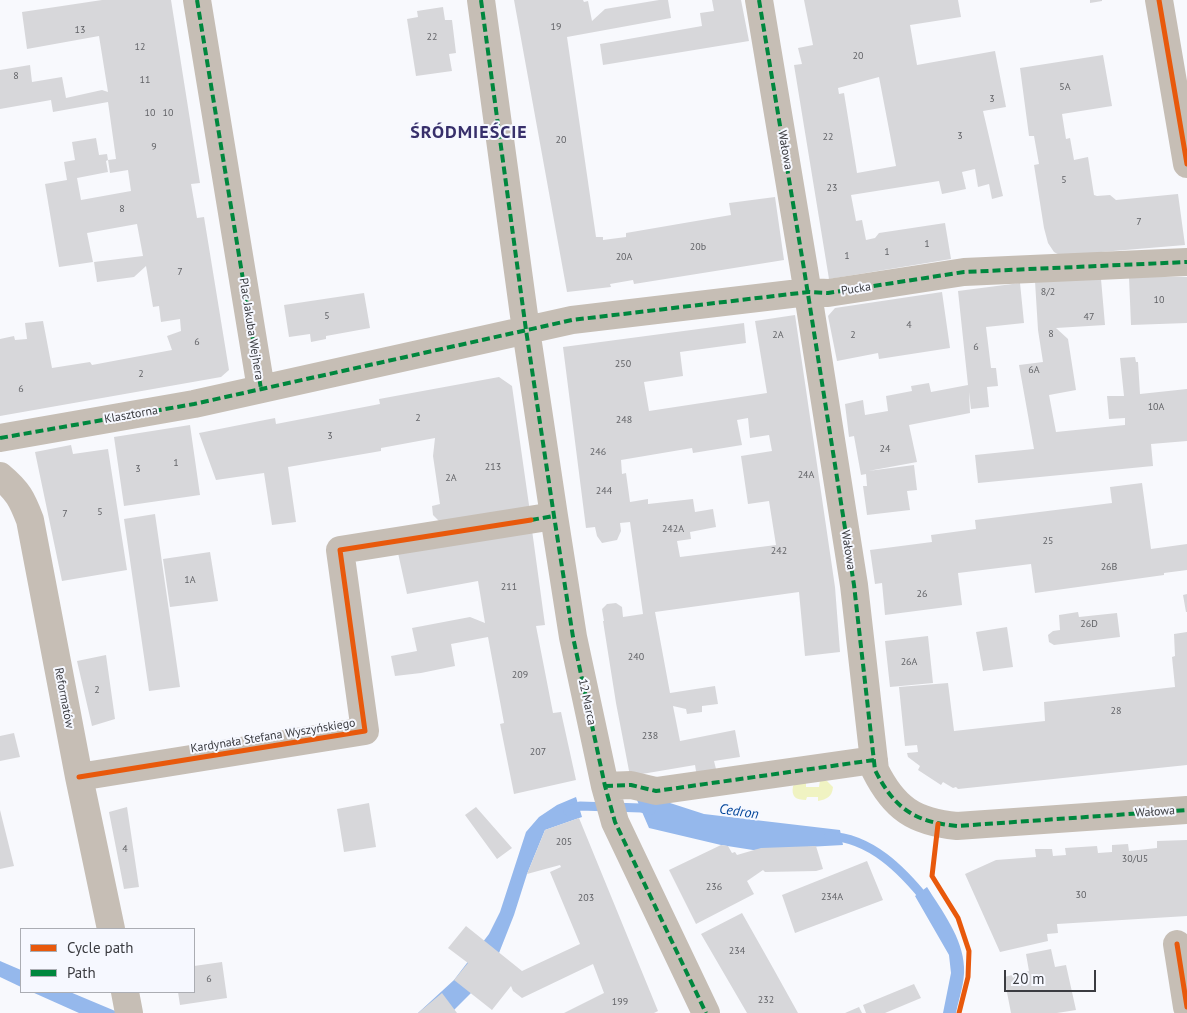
<!DOCTYPE html>
<meta charset="utf-8">
<style>
body{margin:0}
#map{position:relative;width:1187px;height:1013px;overflow:hidden;background:#f8f9fd;font-family:"PT Sans",sans-serif}
canvas{display:block}
.legend{position:absolute;left:20px;top:928px;width:175px;height:65px;box-sizing:border-box;background:#f6f8ff;border:1px solid #abadb3;margin:0;padding:6px 9px;list-style:none;font-size:15px;color:#3b3c41}
.legend li{display:flex;align-items:center;gap:10px;height:25px}
.legend b{width:25px;border:1px solid #abadb3}
.scale{position:absolute;left:1004px;top:970px;width:92px;height:22px;box-sizing:border-box;border:2px solid #3b3c41;border-top:0;padding-left:6px;font-size:15px;line-height:18px;white-space:nowrap;color:#3b3c41;-webkit-text-stroke:4px #f6f8ff;paint-order:stroke}
</style>
<div id="map">
<canvas width="1187" height="1013"></canvas>
<ul class="legend">
<li><b style="height:6px;background:#e8590c"></b>Cycle path</li>
<li><b style="height:6px;background:#00873e"></b>Path</li>
</ul>
<div class="scale">20 m</div>
</div>
<script>
const g = document.querySelector('canvas').getContext('2d');
g.lineJoin = 'round';
function fillPath(path, color) {
  g.fillStyle = color;
  g.fill(path, 'evenodd');
}
function stroke(path, color, width, dash) {
  g.strokeStyle = color;
  g.lineWidth = width;
  g.lineCap = dash ? 'butt' : 'round';
  g.setLineDash(dash || []);
  g.stroke(path);
}
function write(font, color, halo, rows, align = 'center') {
  g.font = font + ' "PT Sans",sans-serif';
  g.lineWidth = 4;
  g.setLineDash([]);
  g.textBaseline = 'middle';
  g.strokeStyle = halo;
  g.fillStyle = color;
  for (const [text, x, y, turn = 0] of rows) {
    g.save();
    g.translate(x, y);
    g.rotate((+turn || 0) * Math.PI / 180);
    g.textAlign = isNaN(turn) ? turn : align;
    if (halo) g.strokeText(text, 0, 0);
    g.fillText(text, 0, 0);
    g.restore();
  }
}
const green = new Path2D(`
 M820,780l7,1 6,6c-1,10 -6,12 -15,14v-4h-11l-1,3c-10,0 -15,-3 -13,-14l5,-5h8v6h13z`);
const water = new Path2D(`
 M633,791l71,23 136,16 3,15 -90,5 -32,-5 -72,-17z
 M576,797l6,20 -37,13 -18,44 -13,41 -15,38 -28,40 -20,20h-33l36,-33 35,-46 11,-22 26,-80 13,-15 18,-12z
 M927,887c15,24 36,51 37,80 1,15 -5,31 -8,46h-13l8,-40 -2,-18 -34,-59z
 M0,961l21,9v17l-21,-10z
 M32,992h38l50,21h-41z`);
const stream = new Path2D(`
 M568,811l12,-5 61,2 10,2
 M829,836c42,2 73,34 98,65`);
const building = new Path2D(`
 M102,0h69l29,183 -9,1 6,34 7,-1 25,153 -8,7 -221,39v-77l14,-3 1,4 12,-1 -2,-16 18,-2 9,47 38,-6 2,3 80,-15 -5,-14 14,-5 -1,-12 -19,3 -2,-16 -6,1 -7,-41 -12,11 -37,5 -3,-20 49,-6 -6,-32 -50,9 6,29 -34,5 -14,-83 22,-4 -3,-18 11,-2 -3,-18 24,-4 3,17 8,-1 1,6 -2,1 2,11 -31,6 4,22 50,-9 -3,-21 -18,3 -2,-13 8,-1 -8,-57 -55,10 -2,-12 -51,9v-39l30,-5 2,17 30,-5 4,21 36,-8 6,2 -9,-56 -72,13 -5,-37z
 M514,0h69l1,2 4,-1 4,20 13,-12 54,-9h9l3,18 -104,19 29,200h7v3l23,-3v-4l105,-18 -2,-12 46,-6 9,63 -150,24 -1,-4 -23,4 1,3 -44,5z
 M712,0h29l8,41 -146,24 -3,-21 102,-18 -2,-13 14,-2z
 M804,0h154l3,17 -51,8 7,40 78,-14 11,56 -23,4 20,85 -11,3 -3,-15 -11,3 -3,-18 -13,3 4,17 -24,5 -3,-13 -88,14 5,26 6,-1 4,20 9,-2 4,-5 66,-10 6,36 -122,20 -35,-214 8,-1 -4,-16 15,-3zM879,77l17,89 -39,7 -13,-80 -5,1 -1,-6z
 M1090,0h12v1l-12,2z
 M443,7l2,13h7l4,33 -7,1 3,17 -36,5 -9,-57 11,-2 -1,-6z
 M1103,55l9,51 -50,8 4,25 4,-1 4,22 14,-3 6,38 3,1 13,-1 6,5 62,-6 7,51 -84,7 -38,5 -9,-5 -6,-9 -4,-15 -10,-63 5,-1 -5,-28h-5l-9,-68z
 M1129,277h58v46l-56,2z
 M1101,279l4,46 -49,3 12,11 8,51 -27,5 7,37 69,-7v-7l-16,1 -2,-23h17l-4,-38 15,-1 1,5h2l2,32 47,-5v52l-36,3 2,22 -175,17 -3,-28 59,-6 -15,-84 24,-3 -5,-32 -3,-49z
 M1020,283l4,40 -38,4 5,41h5l2,18 -11,1 2,20 -18,2 -2,-17 1,21 -61,12 8,37 -49,9 46,-6 3,25 -10,1 3,19 -43,5 -4,-29h4l-1,-12 -5,1 -7,-39 -5,1 -4,-33 18,-4 2,15 23,-4 -2,-15 26,-5 -1,-5 18,-3 2,9 37,-7 -10,-94z
 M942,292l8,56 -71,11 -1,-6 -41,8 -9,-45 7,-8z
 M364,293l6,35 -44,8v3l-15,3 -1,-8 -21,3 -5,-32z
 M795,315l40,272 5,65 -35,4 -6,-64 -144,20 15,81 45,-7 3,18 -16,2v6l-15,2 -1,-5 -13,-3 7,35 55,-11 5,27 -26,4 3,12 -20,4 -2,-12 -65,11 -14,-73 -13,-82h1l-2,-12 5,-5 9,-1 6,4 1,10 20,-3 -13,-92 -10,1 1,8 -4,9 -15,3 -5,-7 -2,-9 -9,1 -23,-181 181,-24 2,20 -66,9 3,24 -39,6 5,29 118,-18 -12,-72zM748,418l2,20 19,-3 3,16 -31,5 7,48 21,-3 7,44 -96,12 -3,-16 14,-2 -1,-7 26,-5 -3,-18 -18,3 -2,-13 -45,5v-5l-18,3 -4,-29 -4,1 -1,-14 71,-12 1,5 49,-8 -5,-25z
 M499,377l13,9 18,126 -88,12 -9,-9 -1,-9 8,-2 -7,-48 2,-18 -54,10v3l-93,16 8,55 -24,3 -8,-52 -48,7 -17,-47 76,-15 1,6 104,-20 -1,-5z
 M190,425l10,70 -76,11 -10,-69z
 M71,445l2,9 35,-5 19,121 -65,11 -27,-129z
 M1142,483l9,66 36,-5v26l-23,3v2l-129,18 -4,-29 -73,9 4,32 -77,10 -3,-32 -7,1 -5,-34 62,-8 -1,-7 45,-6 -1,-9 137,-17 -2,-16z
 M155,514l25,173 -31,4 -25,-172z
 M532,530l13,95 -9,1 17,87 8,-1 15,68 -62,14 -14,-70 4,-1 -16,-86 -37,7 4,22 -34,7 -26,3 -4,-20 26,-5 -5,-23 58,-11 15,6 -7,-42 -71,13 -9,-41z
 M210,552l8,49 -48,6 -7,-48z
 M1187,594v18h-1l-3,-17z
 M1078,612l1,5 38,-4 3,24 -66,8 -5,-3 -1,-7 5,-4 7,-1 -1,-15z
 M1007,627l6,40 -30,4 -7,-39z
 M1187,632v133l-229,24 -2,-2 -3,1 -10,-6 -2,3 -23,-15 2,-4 -12,-9 -1,-4 11,-1 -1,-7 -12,1 -6,-59 49,-4 6,48 91,-10 -1,-19 131,-15 -3,-30 3,-1 -1,-22z
 M928,636l5,47 -43,4 -5,-46z
 M106,655l9,64 -23,7 -15,-65z
 M14,733l6,24 -20,4v-25z
 M369,803l7,44 -32,5 -7,-43z
 M127,807l12,80 -15,2 -15,-77z
 M476,807l36,41 -15,11 -32,-44z
 M0,810l14,56 -14,3z
 M579,818l79,193 -4,2h-90l40,-20 -11,-29 -71,34 -9,-7 -2,-5 -19,24 -38,-30 14,-17 -20,-15 18,-22 56,45 58,-27 -30,-72 11,-5 -1,-2 -33,9 18,-44z
 M1187,840v76l-130,8 1,9 -11,1 1,7 -48,11 -35,-78 31,-14 40,-3 -1,-8h17l1,7 13,-1 -1,-7 32,-2 1,7 14,-1v-7l16,-1 1,7 28,-3v-7z
 M721,845l7,1 4,7 3,-1 2,3 24,-7 55,-2 7,23 -7,2 -51,1 -2,-2 -16,11 7,13 -58,30 -27,-54z
 M867,861l16,39 -88,33 -13,-38z
 M742,913l31,55 25,45h-51l-46,-79z
 M1051,949l4,18 11,-2 10,45 -19,3h-46l-7,-36 25,-6 -3,-17z
 M222,962l5,36 -47,7 -2,-13h16v-26z
 M914,984l7,14 -36,15h-19l-3,-8z
 M442,993l15,20h-39z
 M859,1007l3,6h-17z`);
const minor = new Path2D(`
 M197,0l64,389
 M481,0l45,330 28,186 19,121 32,149 10,36 91,191
 M759,0l45,269 50,316 21,185c19,38 39,52 82,56l230,-16
 M1159,0l28,164
 M0,438l194,-34 378,-84 236,-28 20,1 136,-21 223,-10
 M0,476c18,15 22,23 30,44l49,257 32,152
 M79,777l286,-46 -25,-181 214,-34
 M605,786l26,-1 25,6 218,-31
 M1177,944l10,63
 M125,992l4,21`);
const quiet = new Path2D(`
 M197,0l64,389
 M481,0l45,330 28,186 19,121 32,149 10,36 91,191
 M759,0l45,269 50,316 21,185c19,38 39,52 82,56l230,-16
 M0,438l194,-34 378,-84 236,-28 20,1 136,-21 223,-10
 M531,520l23,-4
 M605,786l26,-1 25,6 218,-31`);
const cycleway = new Path2D(`
 M1159,0l28,164
 M79,777l286,-46 -25,-181 191,-30
 M938,824l-6,52 26,42 11,33 -1,26 -9,36
 M1177,944l10,63`);
const numberNames = [
 ["19",556,27],
 ["13",80,30],
 ["22",432,37],
 ["12",140,47],
 ["20",858,56],
 ["8",16,76],
 ["11",145,80],
 ["5A",1065,87],
 ["3",992,99],
 ["10",150,113],
 ["10",168,113],
 ["3",960,136],
 ["22",828,137],
 ["20",561,140],
 ["9",154,147],
 ["5",1064,180],
 ["23",832,188],
 ["8",122,209],
 ["7",1139,222],
 ["1",927,244],
 ["20b",698,247],
 ["1",887,252],
 ["1",847,256],
 ["20A",624,257],
 ["7",180,272],
 ["8/2",1048,292],
 ["10",1159,300],
 ["5",327,316],
 ["47",1089,317],
 ["4",909,325],
 ["8",1051,334],
 ["2A",778,335],
 ["2",853,335],
 ["6",197,342],
 ["6",976,347],
 ["250",623,364],
 ["6A",1034,370],
 ["2",141,374],
 ["6",21,389],
 ["10A",1156,407],
 ["2",418,418],
 ["248",624,420],
 ["3",330,436],
 ["24",885,449],
 ["246",598,452],
 ["1",176,463],
 ["213",493,467],
 ["3",138,469],
 ["24A",806,475],
 ["2A",451,478],
 ["244",604,491],
 ["5",100,512],
 ["7",65,514],
 ["242A",673,529],
 ["25",1048,541],
 ["242",779,551],
 ["26B",1109,567],
 ["1A",190,580],
 ["211",509,587],
 ["26",922,594],
 ["26D",1089,624],
 ["240",636,657],
 ["26A",909,662],
 ["209",520,675],
 ["2",97,690],
 ["28",1116,711],
 ["238",650,736],
 ["207",538,752],
 ["205",564,842],
 ["4",125,849],
 ["30/U5",1135,859],
 ["236",714,887],
 ["30",1081,895],
 ["234A",832,897],
 ["203",586,898],
 ["234",737,951],
 ["6",209,979],
 ["232",766,1000],
 ["199",620,1002]
];
const streetNames = [
 ["Wałowa",785,150,80],
 ["Pucka",856,289,-9],
 ["Plac Jakuba Wejhera",251,329,81],
 ["Klasztorna",131,415,-10],
 ["Wałowa",848,550,81],
 ["Reformatów",64,698,79],
 ["12 Marca",587,702,78],
 ["Kardynała Stefana Wyszyńskiego",273,736,-9],
 ["Wałowa",1155,812,-4]
];
const waterNames = [
 ["Cedron",739,812,8]
];
const districtNames = [
 ["ŚRÓDMIEŚCIE",469,133]
];
fillPath(green, '#f0f3c2');
fillPath(water, '#95b8ec');
stroke(stream, '#95b8ec', 9);
fillPath(building, '#d7d7da');
stroke(minor, '#c6beb5', 28);
stroke(quiet, '#00873e', 4, [8, 4]);
stroke(cycleway, '#e8590c', 5);
write('10px', '#626367', null, numberNames);
write('12px', '#3b3c41', '#f6f8ff', streetNames);
write('italic 14px', '#014499', '#f6f8ff', waterNames);
g.letterSpacing = '1px';
write('bold 18px', '#372f6b', '#f6f8ff', districtNames);
g.letterSpacing = '0px';
</script>
